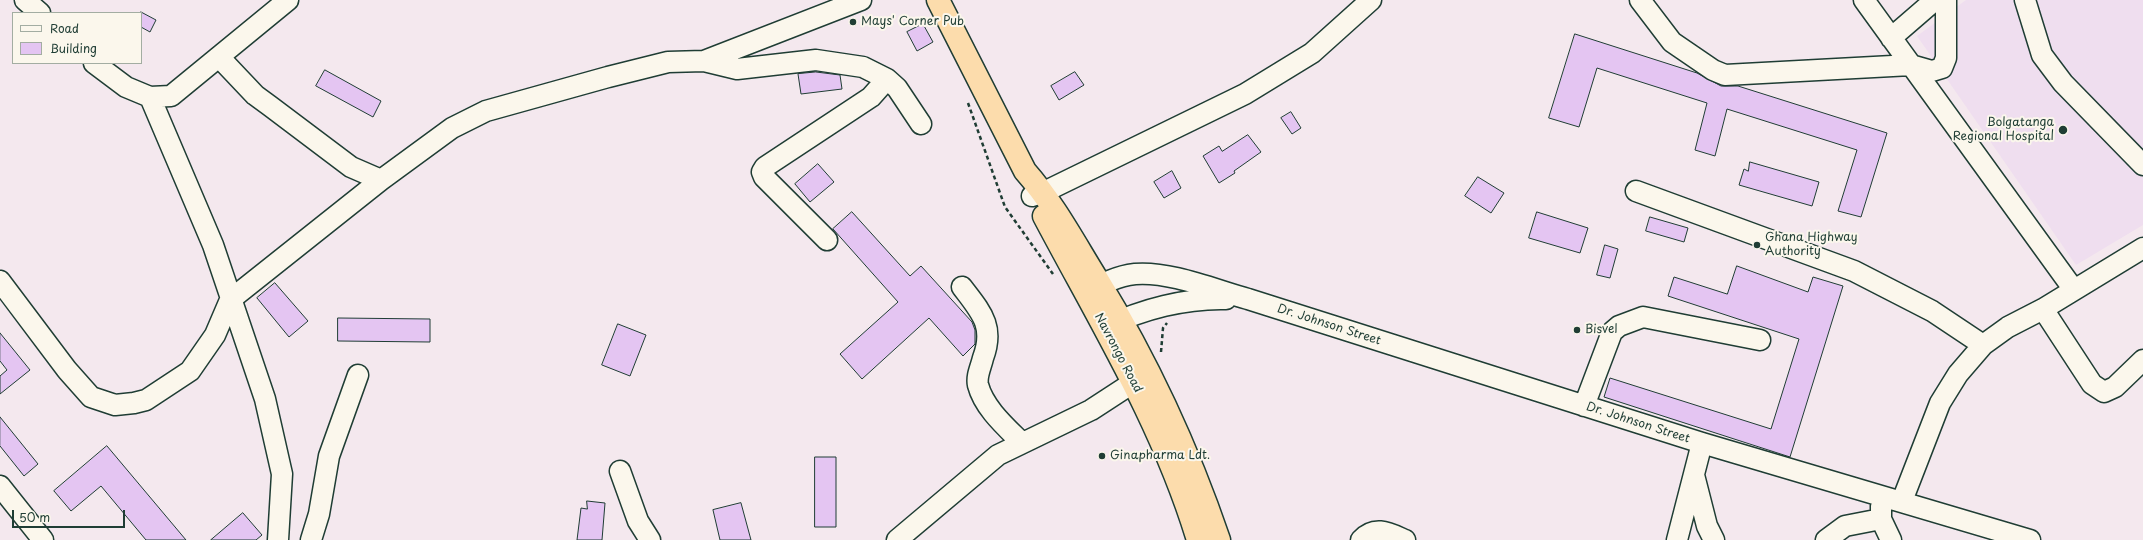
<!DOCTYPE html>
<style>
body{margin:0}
#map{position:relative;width:2143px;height:540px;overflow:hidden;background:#f4e8ee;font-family:"Playpen Sans",sans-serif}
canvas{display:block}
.legend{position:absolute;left:12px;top:12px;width:130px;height:52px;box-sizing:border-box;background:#fbf7ec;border:1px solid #a3ada2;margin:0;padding:5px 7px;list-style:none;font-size:12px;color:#1f3d34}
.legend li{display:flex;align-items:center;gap:8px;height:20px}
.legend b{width:20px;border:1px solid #a3ada2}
.scale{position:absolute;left:12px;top:510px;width:113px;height:18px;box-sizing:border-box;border:2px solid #1f3d34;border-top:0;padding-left:5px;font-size:12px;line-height:14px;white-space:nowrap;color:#1f3d34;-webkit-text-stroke:3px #fbf7ec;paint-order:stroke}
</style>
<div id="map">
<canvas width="2143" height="540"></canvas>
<ul class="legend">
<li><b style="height:5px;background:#fbf7ec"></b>Road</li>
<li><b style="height:11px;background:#e4c5f2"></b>Building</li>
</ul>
<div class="scale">50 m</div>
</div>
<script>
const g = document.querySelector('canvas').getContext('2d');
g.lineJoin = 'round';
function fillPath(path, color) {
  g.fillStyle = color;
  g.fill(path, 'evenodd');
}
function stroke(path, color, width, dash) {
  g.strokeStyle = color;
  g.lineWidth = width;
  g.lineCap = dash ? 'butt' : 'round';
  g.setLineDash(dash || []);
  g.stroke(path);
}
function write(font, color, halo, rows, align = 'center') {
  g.font = font + ' "Playpen Sans",sans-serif';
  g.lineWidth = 4;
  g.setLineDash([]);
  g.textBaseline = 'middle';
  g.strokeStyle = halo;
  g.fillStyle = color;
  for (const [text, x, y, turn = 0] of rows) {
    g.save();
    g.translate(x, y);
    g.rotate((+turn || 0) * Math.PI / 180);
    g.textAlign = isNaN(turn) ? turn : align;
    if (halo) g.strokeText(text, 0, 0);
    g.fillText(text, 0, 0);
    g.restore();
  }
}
const built = new Path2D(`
 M1966,0h177v225l-67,40 -159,-229z`);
const building = new Path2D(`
 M141,12l15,8 -6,12 -9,-5z
 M923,24l10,18 -16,9 -10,-19z
 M1575,34l122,39 24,13h17l149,47 -26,84 -23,-6 19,-61 -130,-41 -12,47 -20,-6 12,-47 -110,-35 -18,59 -30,-9z
 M325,70l56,31 -8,16 -57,-31z
 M816,72l24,3 2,14 -41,5 -3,-20z
 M1075,72l9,13 -25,15 -8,-14z
 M1291,112l10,16 -9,6 -11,-16z
 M1248,135l13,17 -27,19 1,2 -16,10 -16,-27 16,-10 3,5z
 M1750,162l69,20 -7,24 -73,-21 5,-16 4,2z
 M818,164l16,18 -24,20 -15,-18z
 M1172,171l9,17 -17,10 -10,-16z
 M1478,177l26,16 -13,20 -26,-17z
 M852,212l58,64 11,-10 51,56 3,8v14l-12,12 -34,-38 -67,61 -22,-25 58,-52 -65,-73z
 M1537,212l51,16 -8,25 -51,-15z
 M1650,217l38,11 -4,14 -38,-11z
 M1605,245l13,4 -8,29 -13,-3z
 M1737,266l71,26 5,-15 30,9 -53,171 -186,-60 6,-19 161,51 28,-90 -131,-43 6,-19 53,17z
 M275,283l33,38 -19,16 -32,-39z
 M338,318l92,1v23l-92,-1z
 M618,324l28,11 -16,41 -28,-11z
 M0,333l30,37 -30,24v-18l7,-6 -7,-9z
 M0,417l38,47 -14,12 -24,-30z
 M107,446l79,94h-40l-45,-54 -30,25 -17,-20z
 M815,457h21v70h-21z
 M587,501l18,2 -3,37h-25l4,-32 6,1z
 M741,503l10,37h-31l-7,-30z
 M243,513l19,22 -6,5h-45z`);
const path = new Path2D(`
 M968,103l37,104 48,67
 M1161,352l2,-24 4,-5`);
const minor = new Path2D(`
 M25,0l15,13
 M1640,0l32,42 41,28 12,5 186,-10 21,6 10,-3 4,-10v-58
 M1864,0l210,290
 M2025,0l17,55 21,28 80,82
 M1891,38l44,-38
 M219,57l36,38 15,11 81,61 30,13 71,-52 34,-17 122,-34 60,-15 36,-1 33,8 79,-9 47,7 24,12 10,9 24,36
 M704,61l157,-61
 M94,63l32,24 24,10 21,-1 117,-96
 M150,97l63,148 52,154 17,75 -4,66
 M1636,191l218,80 78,40 51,34
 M1032,196l12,-4 201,-98 67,-41 59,-53
 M827,240l-63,-63 -2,-5 3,-5 106,-70 16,-18
 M0,281l67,89 24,27 24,8 19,-2 12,-3 44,-29 25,-36 15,-35 151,-120
 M962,287c19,25 33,39 21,71 -2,9 -7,18 -5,27 6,23 28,42 44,58
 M1087,292c15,-8 30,-16 48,-18 35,-3 80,16 113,25l454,144 328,97
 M2043,309l49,75 12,8 11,-5 28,-27
 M1106,327c36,-18 80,-29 120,-28
 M1584,406l28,-74 7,-6 24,-9 117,23
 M620,471l18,50 12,19
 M1694,475l13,51 7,14
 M0,486l43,54
 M1902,501l38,-98 18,-29 25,-29 25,-18 35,-18 100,-61
 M1881,506v13l10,21
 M311,540l8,-26 10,-58 29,-81
 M897,540l101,-85 93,-45 43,-28
 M1361,540c14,-15 28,-7 44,0
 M1677,540l25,-97
 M1826,540l19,-14 36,-7`);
const highway = new Path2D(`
 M938,0l87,171c29,33 49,71 72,108 52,85 90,167 122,261
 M1044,216c56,106 119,208 154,324`);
const markers = [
 [853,22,4,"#1f3d34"],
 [2063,130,5,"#1f3d34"],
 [1757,245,4,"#1f3d34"],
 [1577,330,4,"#1f3d34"],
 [1102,456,4,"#1f3d34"]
];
const poiNames = [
 ["Mays' Corner Pub",861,22],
 ["Bolgatanga",2054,123,"right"],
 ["Regional Hospital",2054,137,"right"],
 ["Ghana Highway",1765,238],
 ["Authority",1765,252],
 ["Bisvel",1585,330],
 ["Ginapharma Ldt.",1110,456]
];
const streetNames = [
 ["Dr. Johnson Street",1329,325,18],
 ["Navrongo Road",1118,353,62],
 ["Dr. Johnson Street",1638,423,18]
];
fillPath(built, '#efdeef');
fillPath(building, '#e4c5f2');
stroke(building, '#1f3d34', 1);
stroke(minor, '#1f3d34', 23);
stroke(highway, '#1f3d34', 25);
stroke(path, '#1f3d34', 2.5, [4, 3]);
stroke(minor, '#fbf7ec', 20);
stroke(highway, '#fcdcac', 22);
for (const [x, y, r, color] of markers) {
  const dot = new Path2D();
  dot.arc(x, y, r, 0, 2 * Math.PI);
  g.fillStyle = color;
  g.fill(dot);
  stroke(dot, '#fbf7ec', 1.5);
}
write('12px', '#1f3d34', '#fbf7ec', poiNames, 'left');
write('12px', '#1f3d34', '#fbf7ec', streetNames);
</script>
